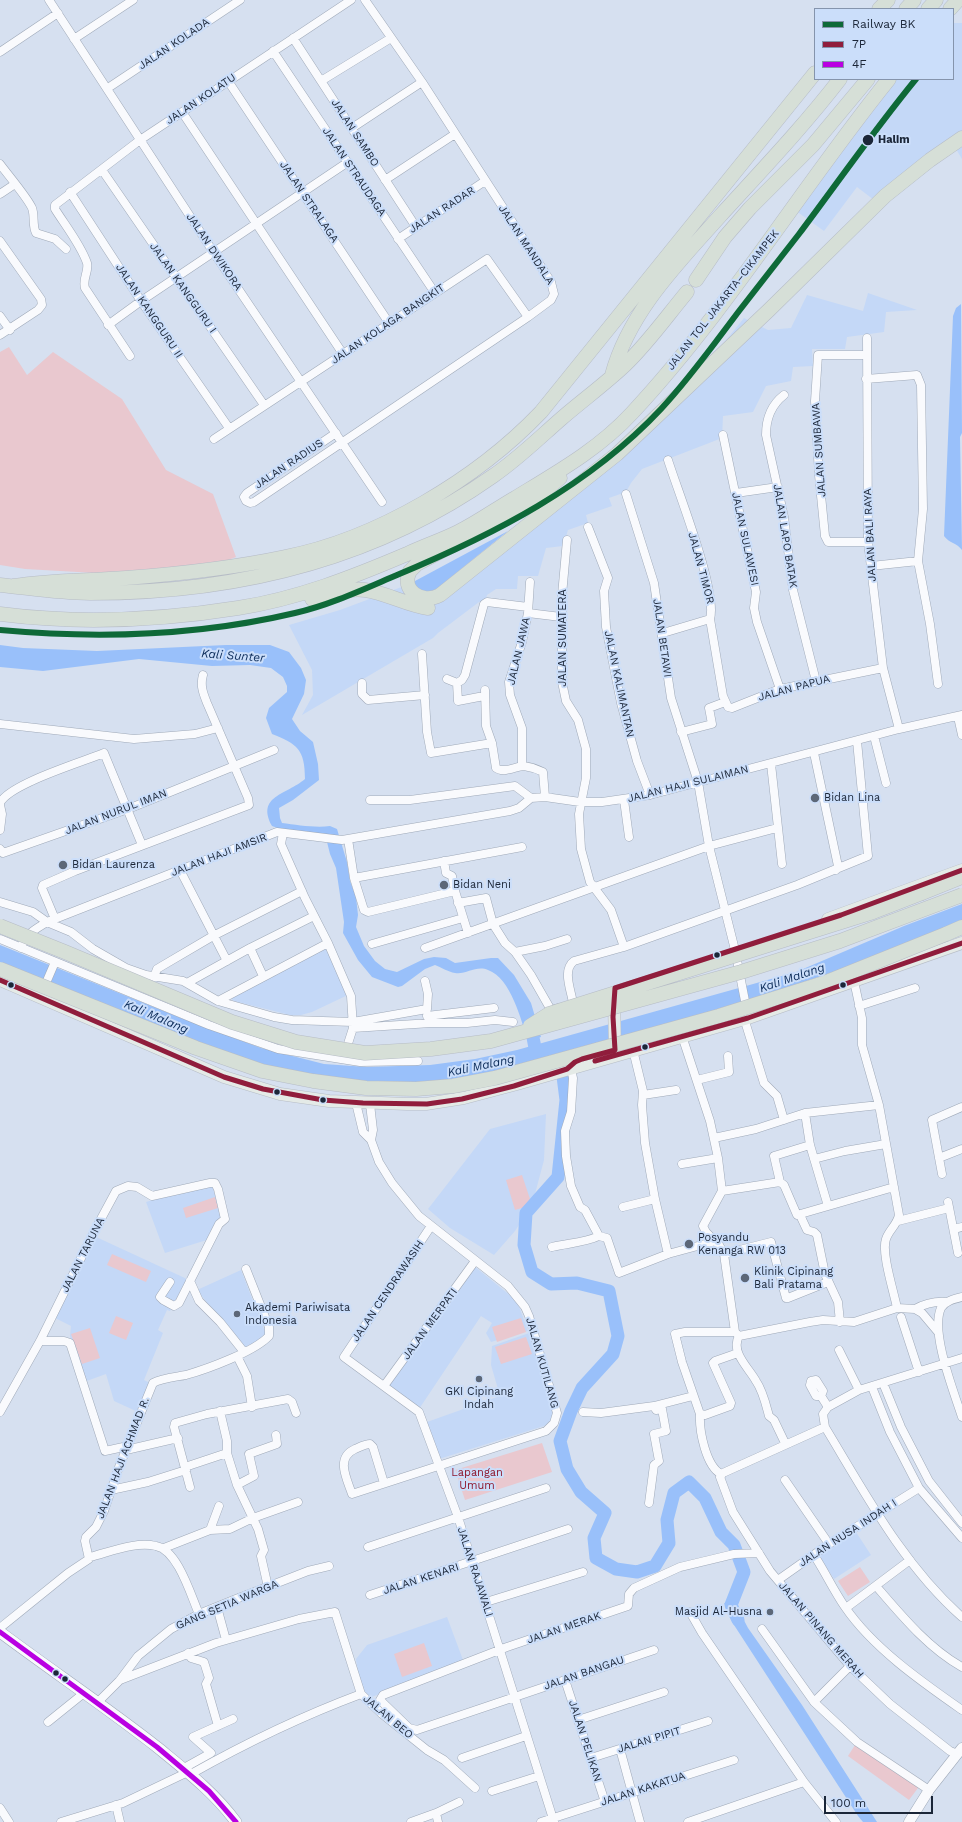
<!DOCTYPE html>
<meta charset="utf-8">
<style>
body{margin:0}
#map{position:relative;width:962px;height:1822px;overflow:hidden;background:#d6e0f0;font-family:"Work Sans",sans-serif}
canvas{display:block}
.legend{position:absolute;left:814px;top:8px;width:140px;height:72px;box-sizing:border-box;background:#cbdefa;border:1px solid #8594ac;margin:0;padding:5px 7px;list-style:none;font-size:12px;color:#1b2638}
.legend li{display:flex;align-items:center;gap:8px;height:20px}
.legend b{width:20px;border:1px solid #8594ac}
.scale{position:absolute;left:824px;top:1796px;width:109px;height:18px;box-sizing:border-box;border:2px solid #1b2638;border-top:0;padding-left:5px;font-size:12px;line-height:14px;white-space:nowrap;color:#1b2638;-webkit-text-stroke:3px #cbdefa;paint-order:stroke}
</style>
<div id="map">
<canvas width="962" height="1822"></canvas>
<ul class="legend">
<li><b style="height:5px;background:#0e6938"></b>Railway BK</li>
<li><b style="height:5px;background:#901d3c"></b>7P</li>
<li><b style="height:5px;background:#b900e2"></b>4F</li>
</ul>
<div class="scale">100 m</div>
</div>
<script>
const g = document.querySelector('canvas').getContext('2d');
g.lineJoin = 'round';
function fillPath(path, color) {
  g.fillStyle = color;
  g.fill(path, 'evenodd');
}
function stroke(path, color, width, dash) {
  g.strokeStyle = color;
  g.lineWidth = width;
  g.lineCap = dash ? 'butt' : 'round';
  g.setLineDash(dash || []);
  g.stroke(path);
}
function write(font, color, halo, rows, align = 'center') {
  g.font = font + ' "Work Sans",sans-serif';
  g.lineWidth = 4;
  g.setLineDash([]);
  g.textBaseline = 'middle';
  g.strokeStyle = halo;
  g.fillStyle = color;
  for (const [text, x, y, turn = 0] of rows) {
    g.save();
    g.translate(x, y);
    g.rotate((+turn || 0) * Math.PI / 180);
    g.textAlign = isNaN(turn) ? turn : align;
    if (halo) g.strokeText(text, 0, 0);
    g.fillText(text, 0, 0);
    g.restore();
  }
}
const built = new Path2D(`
 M953,23h9v136l-6,-10 -78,54 -21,-16 -33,44 -32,-23 97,-129h64z
 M868,293l49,17 -31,2 -2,20 -37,5 -2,12h-33l1,17 -20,1 -2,14 -25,5 -13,26 -30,4 -1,22 -80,31 -11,14 -5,9 -17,6 3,8 -26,9 2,8 -20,7 -5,16 -17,2 -8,28h-20l-1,13h-21l-9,6 -2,7h-6l-41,31 -5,5 -131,77 11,-20 -1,-25 -23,-45 51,-15 123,-46 60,-33 136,-108 85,-105 24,12 23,-2 16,-33 56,16z
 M328,943l22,51 -38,18 -11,3h-11l-56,-14 -3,-3z
 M546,1114l-2,46 -12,45 -17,26 -21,24 -44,-27 -22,-19 62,-80z
 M211,1182l11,36 -12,21 -45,14 -19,-51z
 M94,1236l93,43 -17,32 -3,-1 -9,20 5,3 -19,47 6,3 -12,29 -24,-11 -8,-27 -22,8 -14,-46 1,-10 -16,-8z
 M474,1266l43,35 11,30 -37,11 -5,-9 6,-10 -11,-7 -62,93 -32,-23z
 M241,1270l26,67 -24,11 -46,-58z
 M529,1333l25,81 -2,6 -5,5 -108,34 -12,-37 73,-26 -9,-31 1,-19z
 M856,1532l15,23 -37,24 -15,-23z
 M447,1617l16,43 -101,41 -6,-42 11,-14z`);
const green = new Path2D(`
 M9,347l18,28 26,-23 69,47 44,71 47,24 23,63 -53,21 -158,-9 -25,-4v-213z
 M522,1175l10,30 -17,5 -9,-30z
 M215,1197l3,11 -32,10 -3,-10z
 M112,1254l39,17 -5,11 -39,-17z
 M116,1316l17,7 -7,17 -17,-7z
 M521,1318l5,14 -29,10 -5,-15z
 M90,1328l10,30 -18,6 -11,-30z
 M526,1337l6,17 -31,10 -6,-17z
 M542,1443l10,29 -87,28 -10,-30z
 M860,1567l10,15 -22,14 -10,-15z
 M424,1643l8,23 -30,11 -8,-23z
 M857,1742l64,42 -12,16 -61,-44z`);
const water = new Path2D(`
 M961,304l1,129 -2,4 2,113c-5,-7 -13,-7 -18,-14l9,-220 3,-8z
 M508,531l-79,64 -14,-6v-8z
 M0,645l23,3 74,3 129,-6h44l19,7 12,16 5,12 -2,14 -12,25 8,12 13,11 5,22 1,16 -26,20 -14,8 1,10 2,5c15,2 34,5 48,3l7,3 10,33 3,19 6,16 2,18 -2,12 8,19 11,15 10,8 12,3 27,-13 10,-2 12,1 9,5 36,-5h7l16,17 17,28 10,34 -13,4c-7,-21 -17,-63 -40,-71 -12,-5 -22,5 -33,3 -7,-1 -14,-6 -20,-8l-10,4 -23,17 -4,1 -26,-10 -14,-17 -15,-27 1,-11 -8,-54 -6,-14 -4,-16 -35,-5 -19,-7c-16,-30 14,-31 33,-47 0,-30 -8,-35 -33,-45l-6,-16 3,-10 18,-16v-6l-4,-9 -12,-9 -21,-3 -38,1 -73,-7 -96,12 -43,-4z
 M962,904v17l-83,35 -130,45 -266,73 -58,9 -85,-1 -84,-16 -256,-101v-20l181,73 80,30 63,16 43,3 63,-2 45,-6 42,-9 279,-78 108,-46z
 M724,1603l12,2 12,23 54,77 75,117h-14l-5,-6 -124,-191z`);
const river = new Path2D(`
 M530,1022l6,31
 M561,1061l5,39 -8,77 -32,36 -2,32 8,27 19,12 26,-1 32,8 9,45 -5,18 -31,34 -11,23 -11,30 7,28 14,23 24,21 -11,25 2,20 20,11 21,3 18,-6 14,-23 -2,-23 7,-27 15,-11 16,16 16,34 13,13 10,27 -13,33 7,15`);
const minor = new Path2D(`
 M49,0l165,253 168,249
 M293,38l123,189
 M74,39l59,-39
 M273,51l162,242
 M0,52l58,-39
 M228,81l161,242
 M321,81l70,-43
 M108,88l132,-88
 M182,112l161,242
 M352,128l70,-46
 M0,164c8,11 27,33 32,44 3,8 0,17 4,25l19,6 11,10
 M102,170l162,235
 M385,180l70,-46
 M70,192l71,109 88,127
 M0,194l15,-10
 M398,239l87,-58
 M0,241l41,58 1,6 -4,5 -38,25
 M0,316l10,14
 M108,325l33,-24 207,-139
 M867,338l1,204 15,126 16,61
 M867,355h-49l-3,46 4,74 6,61 3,6h40
 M130,356l-45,-68c-3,-9 4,-16 2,-25 -6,-18 -22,-38 -32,-54v-4l85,-65 211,-140
 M866,379l51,-4 4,10 2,124 -5,52
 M784,395c-13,10 -18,25 -18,40l18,82 9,73 23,91
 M336,433l-89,60 -3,4 2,4 4,2 4,-1 274,-185 23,-17 3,-6 -3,-12 -129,-200 -57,-82
 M723,435l33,157 -2,16 3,14 23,67
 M214,439l273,-180 41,58
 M668,460c10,32 50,132 42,159l13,77 5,11 4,1 48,-19 103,-21
 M736,493l42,-6
 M626,494l28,89 17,115 27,84 11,64 26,104 12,61
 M588,527l20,51 -4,13 2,36 15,76 16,58 13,34
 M567,540l-5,55v87l4,19 12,19 8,29v29l-7,36 2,35 9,33 21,28 13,37
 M871,566l47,-5 12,63 8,60
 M528,613l33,4
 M663,633l47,-14
 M422,654l5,78 4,21 61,-10
 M447,679l10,4 1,18 26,-5
 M362,683v11l6,6 57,-5
 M457,683l5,-3 3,-5 19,-71 3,-2 41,5
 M485,690l1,36 6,17 4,25c8,6 20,-2 28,-2 7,1 13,3 19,6l2,25
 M958,717l4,18
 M0,724l134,15 61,-5 23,-6
 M681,732l31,-8 -3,-16 16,-6
 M874,736l12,47
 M814,753l24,113 -2,4
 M771,764l11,100
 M522,766v-38l-12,-33 -1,-13 13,-40 6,-29 2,-31
 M370,800h40l105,-14 16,12
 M624,800l5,37
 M0,803c9,-19 82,-41 104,-50l38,92
 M0,805l2,9 -2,16
 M283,833l-2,11 24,54 23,45 23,53 2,32 -8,25
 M348,839l6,39 10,32 4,2 87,-21 13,42
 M0,849l3,4 125,-44 146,-59
 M444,861l2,12 6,3 3,15
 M180,870l47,91
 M354,878l168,-31
 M0,902l33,10 14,10 24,10 22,17 33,19 20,7 37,6 35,20 56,16 18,3 61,2 74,-13 1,-15 -3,-13
 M458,903l28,-5 7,26 12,19 10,9 16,23 20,35 7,-2
 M55,919l-13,-31 1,-3 32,-14 174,-66 -1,-7 -41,-95c-4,-10 -7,-18 -4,-28
 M0,939l209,86 69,24 82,13 58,-1
 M372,944l91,-26
 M21,948c4,-14 15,-19 26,-26l230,-90 65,8 168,-29 9,-3 12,-10 14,-1 35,5h22l48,-7 249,-66 63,-14
 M250,948l13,28
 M425,948l284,-102 68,-18
 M515,952l30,-6 22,-7
 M154,977l3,-8 5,-3 51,-30 89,-45
 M854,981l8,37v27l17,60 20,110c-2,10 -10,15 -13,24 -5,14 8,53 11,69
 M187,983l63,-35 64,-32
 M43,990l12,-28
 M218,1001l110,-58
 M573,1003c-2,-13 -11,-33 1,-42l50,-14 173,-62 71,-29 -11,-115
 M859,1006l56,-18
 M427,1016l67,-8
 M744,1018l20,65 13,13 7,24
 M353,1028l78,-5h36l28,-3 18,2
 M682,1036l28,85 8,37 4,33 -19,35 3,6 13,13 5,9 11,78 4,4
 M633,1050l10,41 -1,14 3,38 10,56 13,55
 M697,1080l32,-8 -1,-16
 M643,1095l33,-5
 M356,1103l7,29 8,8
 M370,1104l3,26 -2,10 8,22 13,21 27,33 89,70 17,21 4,9 28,97 -3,10 -8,8 -194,63c-5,-15 -17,-36 3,-45 5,-2 10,-5 15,-5l3,3 11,36
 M805,1113l5,32 18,61
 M714,1138l42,-9 49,-16 74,-8
 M810,1145l-36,11 6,26 4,3 13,30 97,-28
 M939,1158l23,-9
 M814,1159l31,-8 41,-7
 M682,1164l36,-6
 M942,1174l-10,-54 30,-13
 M722,1191l58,-9
 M948,1202l10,51
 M623,1207l32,-8
 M800,1215l7,15 7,2 3,3 8,39 13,28 2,20
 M898,1221l51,-13
 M431,1226l-87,131 75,55 39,105 96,305
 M954,1229l8,-2
 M599,1236l8,2 12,35 49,-19 48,-13
 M552,1247c16,-4 32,-4 47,-11l-14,-26 -5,-3 -9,-21 -5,-30 -1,-25 6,-19 2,-34 -2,-9
 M724,1254l47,-12 15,56h2l40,-16
 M190,1281l9,20 21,21 24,30
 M962,1297c-8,2 -17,4 -21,11 -11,24 13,84 21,109
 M915,1309c9,-5 21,-8 32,-7
 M901,1317l18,55
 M735,1332h-50l-10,2 7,28 18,52 5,1 25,-9 1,-3 -18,-40 2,-2 23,-8
 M739,1336l71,-14 13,-2 31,2 43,-14 18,1 7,4 16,19
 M739,1336c-9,16 10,32 17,45 7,10 10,24 13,35l5,4 11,23
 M40,1341h24l6,2 35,108 23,-5
 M839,1350l20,40
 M237,1356l10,20 5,31
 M883,1383l18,44 28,54 33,42
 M384,1386l91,-125
 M872,1387l18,45 29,56 43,50
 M821,1396l2,-5 -7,-11 -5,1 -1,4 6,11h5l7,11
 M220,1411l7,30v12l10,32
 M0,1412l40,-71 55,-111 21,-39 12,-5 9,1 15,9 58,-13h5l3,6 7,30 -6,5 -40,79 -5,3 -11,-6 -3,-3 10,-15
 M583,1412l18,1 53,-7
 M700,1414c-1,17 6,52 21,60
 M825,1427c40,66 78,138 137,190
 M126,1450l52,-12
 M185,1467l42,-14
 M785,1480l44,64
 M190,1487l-16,-60 1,-4 32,-9 81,-15 4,3 4,11
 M111,1490l37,-8 38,-12
 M649,1503l5,-38 5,-4 -5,-27 12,-3 -4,-22 -6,1 -2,-4 39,-10
 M210,1530l20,-1 23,-11 45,-16
 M368,1547l178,-59
 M164,1548l46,-18 9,-24
 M814,1555c11,17 20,36 31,52 28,41 77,75 117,103
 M90,1557c20,-5 46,-16 66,-11 22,4 35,50 43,68
 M778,1580l51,-36 90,-56
 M876,1586c25,29 52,62 86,81
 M268,1587l-7,-31 3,-6 -6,-21 -21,-44 17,-9 -5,-22 28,-10 -1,-9
 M370,1595l198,-66
 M486,1602l97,-30
 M217,1607l9,33
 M846,1608l64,-48
 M690,1612l12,21 102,149 32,40
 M0,1628l68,-55 21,-14 -4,-18 1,-4 10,-10 8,-16 15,-44 34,-84c9,-5 23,-6 33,-8 21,-6 68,-23 83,-39v-9l-23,-58
 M762,1629l52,73 43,40 72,48
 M654,1650l-237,80 -8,-2 -29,-28 3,-5 124,-48 121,-41 1,-12 5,-6 46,-21 54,-13 25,-1
 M188,1653l3,5 13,4 5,16 -3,6 12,42
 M120,1680l96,-37 83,-24 36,-7 26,82 21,20 45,36 17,10 31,28
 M565,1680l40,122
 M814,1702l36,-36
 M97,1703l23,-23 18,-24 33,-27 28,-15 37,-15 72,-28 21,-5
 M578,1720l86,-28
 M48,1722l36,-29
 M620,1749l20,73
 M957,1754l-7,-3 -60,-47 -40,-38 -80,-95 -37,-59 -13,-35 3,-4 102,-46 -2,-13 5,-7 31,-17 103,-32
 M462,1758l64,-22
 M591,1758l117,-37
 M184,1768l27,-15 -18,-16 40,-18
 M191,1774c55,-31 111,-58 170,-80
 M492,1791l47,-15
 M116,1805l4,17
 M0,1808l9,14
 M436,1813l23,-11
 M61,1822l62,-19 65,-31
 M411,1822l25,-9 2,9
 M541,1822l193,-62
 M688,1822l116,-40`);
const tertiary = new Path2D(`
 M909,1822l20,-32 33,-42`);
const secondary = new Path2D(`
 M0,1632c52,39 106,75 157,115 28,23 57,45 79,75`);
const primary = new Path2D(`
 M828,919l134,-49
 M0,980l224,97 56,17 49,7 78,3h19l38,-6 53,-14 231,-66 214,-75
 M614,998l1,52`);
const motorway = new Path2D(`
 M879,9l9,-9
 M906,9l8,-9
 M928,9l8,-9
 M950,9l8,-9
 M696,280l29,-43 25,-29 63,-63 55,-66
 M612,375c17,-63 66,-112 108,-159 41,-45 83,-89 120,-137
 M560,478c-43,38 -94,59 -143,86 -2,2 -5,5 -7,7 -10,19 12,34 30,24l177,-141 152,-144 116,-114 45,-36 32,-22
 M0,585c30,3 60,8 90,8 144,0 284,-33 403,-117 25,-17 46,-38 69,-58 21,-18 44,-35 63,-53 23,-22 42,-49 62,-73
 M14,586c37,-6 75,-5 112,-8 53,-4 107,-10 159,-21 92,-18 192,-78 256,-145l274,-339
 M312,599c17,-5 35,-11 53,-9 22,3 41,15 63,18
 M0,614c77,10 162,6 238,-6 59,-9 115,-31 169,-54 17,-8 35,-14 51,-22 20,-10 38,-23 57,-34 41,-25 84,-49 117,-85 96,-103 169,-225 257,-334
 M922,893l40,-16
 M946,934l16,-7`);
const motorwayBridge = new Path2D(`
 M0,926l65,26 167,70 64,20 69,11 66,-4 60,-8 29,-8 221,-61 99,-31 122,-46
 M0,969l196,79 66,23 51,10 53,7 50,1 37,-3 42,-8 224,-62 105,-33 122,-49
 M530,1026l19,-12 324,-102 49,-19`);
const bus1 = new Path2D(`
 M0,980l224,97 39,12 60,11 40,3 64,1 35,-5 52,-13 53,-17 8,-7 7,-3 33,-9 -2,-33 2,-29 226,-73 121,-45
 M595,1061l153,-43 214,-75`);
const bus2 = new Path2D(`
 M0,1632l157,115 52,44 27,31`);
const rail1 = new Path2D(`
 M0,630c99,9 198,6 295,-17 35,-8 69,-24 102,-38 96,-40 192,-89 264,-166 29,-31 53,-65 78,-98 20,-26 40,-51 60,-77 39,-52 76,-105 117,-155`);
const markers = [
 [868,140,6,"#1b2638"],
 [815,798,5,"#5c6778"],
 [63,865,5,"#5c6778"],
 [444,885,5,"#5c6778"],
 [717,955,3.5,"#1b2638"],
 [11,985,3.5,"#1b2638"],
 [843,985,3.5,"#1b2638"],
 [645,1047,3.5,"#1b2638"],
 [277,1092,3.5,"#1b2638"],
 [323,1100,3.5,"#1b2638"],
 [689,1244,5,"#5c6778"],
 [745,1278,5,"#5c6778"],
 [237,1314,4,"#5c6778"],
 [479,1379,4,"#5c6778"],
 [770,1612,4,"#5c6778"],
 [56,1673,3.5,"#1b2638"],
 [65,1679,3.5,"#1b2638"]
];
const streetNames = [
 ["JALAN KOLADA",174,44,-34],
 ["JALAN KOLATU",201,99,-34],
 ["JALAN SAMBO",355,133,57],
 ["JALAN STRAUDAGA",354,172,56],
 ["JALAN STRALAGA",309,202,56],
 ["JALAN RADAR",442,210,-33],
 ["JALAN MANDALA",526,245,57],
 ["JALAN DWIKORA",214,252,56],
 ["JALAN KANGGURU I",183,288,55],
 ["JALAN TOL JAKARTA–CIKAMPEK",723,300,-52],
 ["JALAN KANGGURU II",149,311,56],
 ["JALAN KOLAGA BANGKIT",388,324,-34],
 ["JALAN SUMBAWA",819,450,-94],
 ["JALAN RADIUS",289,464,-34],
 ["JALAN BALI RAYA",870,535,-93],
 ["JALAN LAPO BATAK",785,536,81],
 ["JALAN SULAWESI",745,539,78],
 ["JALAN TIMOR",701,568,75],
 ["JALAN SUMATERA",563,638,-90],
 ["JALAN BETAWI",662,638,82],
 ["JALAN JAWA",519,651,-77],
 ["JALAN KALIMANTAN",619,684,78],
 ["JALAN PAPUA",794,688,-15],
 ["JALAN HAJI SULAIMAN",688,784,-14],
 ["JALAN NURUL IMAN",116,812,-21],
 ["JALAN HAJI AMSIR",219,855,-21],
 ["JALAN TARUNA",83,1255,-63],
 ["JALAN CENDRAWASIH",388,1291,-56],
 ["JALAN MERPATI",430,1324,-54],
 ["JALAN KUTILANG",542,1363,74],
 ["JALAN HAJI ACHMAD R.",123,1458,-69],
 ["JALAN NUSA INDAH I",848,1533,-33],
 ["JALAN RAJAWALI",475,1572,72],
 ["JALAN KENARI",421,1579,-18],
 ["GANG SETIA WARGA",227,1605,-23],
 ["JALAN MERAK",564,1628,-19],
 ["JALAN PINANG MERAH",821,1630,49],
 ["JALAN BANGAU",584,1673,-19],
 ["JALAN BEO",388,1717,40],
 ["JALAN PIPIT",649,1740,-17],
 ["JALAN PELIKAN",585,1741,72],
 ["JALAN KAKATUA",643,1789,-18]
];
const stopNames = [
 ["Halim",878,140]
];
const poiNames = [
 ["Bidan Lina",824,798],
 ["Bidan Laurenza",72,865],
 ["Bidan Neni",453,885],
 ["Posyandu",698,1238],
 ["Kenanga RW 013",698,1251],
 ["Klinik Cipinang",754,1272],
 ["Bali Pratama",754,1285],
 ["Akademi Pariwisata",245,1308],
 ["Indonesia",245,1321],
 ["GKI Cipinang",479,1392,"center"],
 ["Indah",479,1405,"center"],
 ["Masjid Al-Husna",762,1612,"right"]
];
const parkNames = [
 ["Lapangan",477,1473],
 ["Umum",477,1486]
];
const waterNames = [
 ["Kali Sunter",233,656,4],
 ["Kali Malang",792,978,-19],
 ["Kali Malang",156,1017,23],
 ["Kali Malang",481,1066,-12]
];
fillPath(built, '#c4d8f7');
fillPath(green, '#e9c8cf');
fillPath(water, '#99c0fa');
stroke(river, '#99c0fa', 13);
stroke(minor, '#9fa9b8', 9);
stroke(tertiary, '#9fa9b8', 11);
stroke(secondary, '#9fa9b8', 12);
stroke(primary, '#b6bcc6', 13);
stroke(motorway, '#b6bcc6', 15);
stroke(minor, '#f9fafd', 8);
stroke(tertiary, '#f9fafd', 10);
stroke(secondary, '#f9fafd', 11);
stroke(primary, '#e4eae7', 12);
stroke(motorway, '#d6dfd7', 14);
stroke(motorwayBridge, '#b6bcc6', 15, []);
stroke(motorwayBridge, '#d6dfd7', 14);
stroke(bus1, '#901d3c', 5);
stroke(bus2, '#b900e2', 5);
stroke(rail1, '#0e6938', 6);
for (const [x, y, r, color] of markers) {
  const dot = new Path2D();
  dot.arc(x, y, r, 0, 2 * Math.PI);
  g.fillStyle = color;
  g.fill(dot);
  stroke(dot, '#cbdefa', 1.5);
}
write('11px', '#1b2638', '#cbdefa', streetNames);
write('bold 11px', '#1b2638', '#cbdefa', stopNames, 'left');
write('11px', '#1b2638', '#cbdefa', poiNames, 'left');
write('11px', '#8e162c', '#cbdefa', parkNames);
write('italic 12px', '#092957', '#cbdefa', waterNames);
</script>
